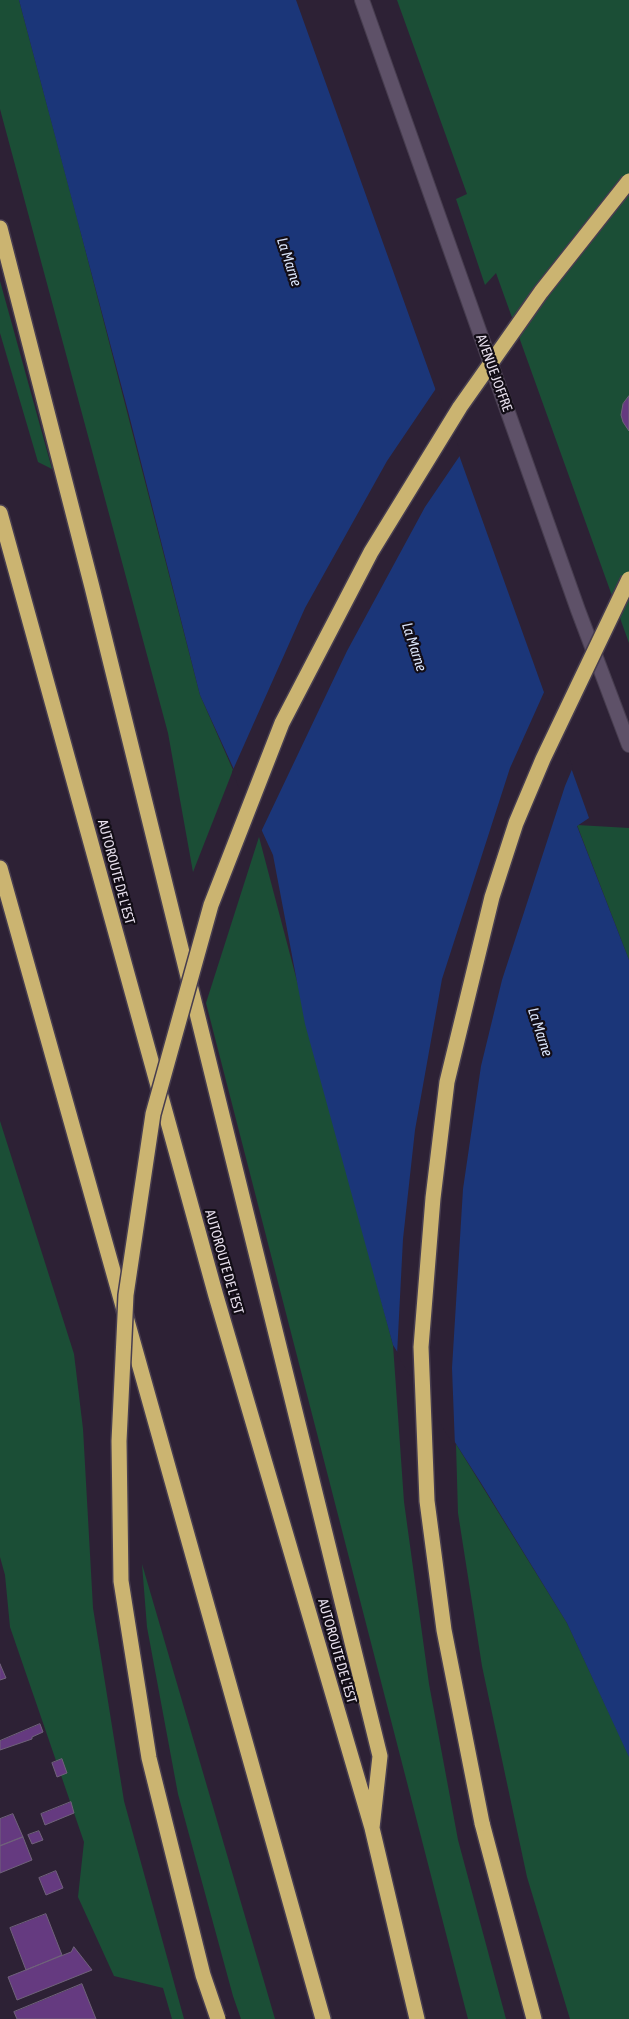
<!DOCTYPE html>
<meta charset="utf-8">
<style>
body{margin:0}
canvas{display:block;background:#2d2135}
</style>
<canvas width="629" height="2019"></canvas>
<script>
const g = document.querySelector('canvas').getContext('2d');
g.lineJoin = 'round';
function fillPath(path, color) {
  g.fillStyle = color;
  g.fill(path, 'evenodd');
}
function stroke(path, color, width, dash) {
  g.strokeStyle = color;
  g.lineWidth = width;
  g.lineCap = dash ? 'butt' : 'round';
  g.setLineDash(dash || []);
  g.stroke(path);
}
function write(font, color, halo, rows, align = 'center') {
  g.font = font + ' "Asap Condensed",sans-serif';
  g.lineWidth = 4.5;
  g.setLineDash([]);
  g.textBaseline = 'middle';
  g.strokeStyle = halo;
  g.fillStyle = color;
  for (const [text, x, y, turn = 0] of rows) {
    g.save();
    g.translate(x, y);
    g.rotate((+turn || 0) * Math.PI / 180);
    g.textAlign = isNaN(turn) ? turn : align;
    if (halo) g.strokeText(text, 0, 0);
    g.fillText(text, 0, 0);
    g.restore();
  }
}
const green = new Path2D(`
 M0,0h19l56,210 125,485 33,75 -40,102 -25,-139 -168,-624z
 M397,0h232v643l-133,-370 -11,12 -29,-86 11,-5z
 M0,281l52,188 -14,-7 -38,-129z
 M577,825l52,3v132z
 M259,837l134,508 11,157 25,182 29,156 48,179h-38l-262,-1016z
 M0,1121l74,233 9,75 10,179 31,193 60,218h-12l-9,-31 -49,-12 -36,-79 6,-55 -74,-215 -5,-52 -5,-18z
 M456,1444l111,179 62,133v263h-59l-43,-142 -45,-211 -24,-153z
 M142,1564l133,455h-34l-8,-23 -55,-202 -31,-167z`);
const water = new Path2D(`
 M19,0h277l293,818 -12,8 52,134v797l-62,-134 -86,-140 -88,-138 -88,-321 -32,-169 -73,-160 -72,-284z`);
const pier = new Path2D(`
 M437,387l24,67 -36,53 -78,144 -87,183 -28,-62 73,-164 82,-147z
 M545,690l28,77 -8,19 -63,194 -21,86 -18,123 -11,179 3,79 -58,-92 6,-116 12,-109 27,-151 68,-211z`);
const building = new Path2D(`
 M629,396v35l-6,-9 -2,-7 2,-11z
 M0,1664l6,14 -6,2z
 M40,1724l3,8 -11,5v2l-32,11v-9z
 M62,1759l5,14 -10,4 -5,-14z
 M71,1802l3,11 -29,12 -4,-11z
 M13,1814l10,23 -23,9v-27z
 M39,1831l4,9 -11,4 -4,-9z
 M23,1837l9,23 -32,13v-27z
 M56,1871l7,17 -17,7 -7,-17z
 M46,1914l16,41 -36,15 -16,-42z
 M74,1947l18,23 -75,30 -9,-23 63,-25z
 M82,1984l14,35h-79l-3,-7z`);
const minor = new Path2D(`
 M362,0l216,610 51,135`);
const motorway = new Path2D(`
 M0,228l92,359 288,1169 -8,72
 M0,513l216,783 156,532 45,191
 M0,868l323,1151
 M482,1823l52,196`);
const motorwayBridge = new Path2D(`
 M482,1823l-38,-193 -17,-129 -6,-154 12,-149 14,-116 45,-185 24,-74 27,-64 86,-180
 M218,2019l-15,-44 -54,-217 -28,-177 -2,-140 7,-146 27,-181 58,-209 71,-182 89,-171 89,-145 81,-115 88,-111`);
const streetNames = [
 ["AVENUE JOFFRE",494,373,70],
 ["AUTOROUTE DE L’EST",116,872,75],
 ["AUTOROUTE DE L’EST",224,1262,74],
 ["AUTOROUTE DE L’EST",337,1651,74]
];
const waterNames = [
 ["La Marne",289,262,72],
 ["La Marne",414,647,72],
 ["La Marne",540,1032,72]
];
fillPath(green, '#1b4e36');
fillPath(water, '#1b3679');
fillPath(pier, '#2d2135');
fillPath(building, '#653a80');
stroke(building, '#70627b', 1);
stroke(minor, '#473d4f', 16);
stroke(motorway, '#473d4f', 18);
stroke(minor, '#5e5168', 14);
stroke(motorway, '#cbb471', 15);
stroke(motorwayBridge, '#473d4f', 18, []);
stroke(motorwayBridge, '#cbb471', 15);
write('14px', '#e7dfed', '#120d16', streetNames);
write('italic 15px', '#dae4f9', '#120d16', waterNames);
</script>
